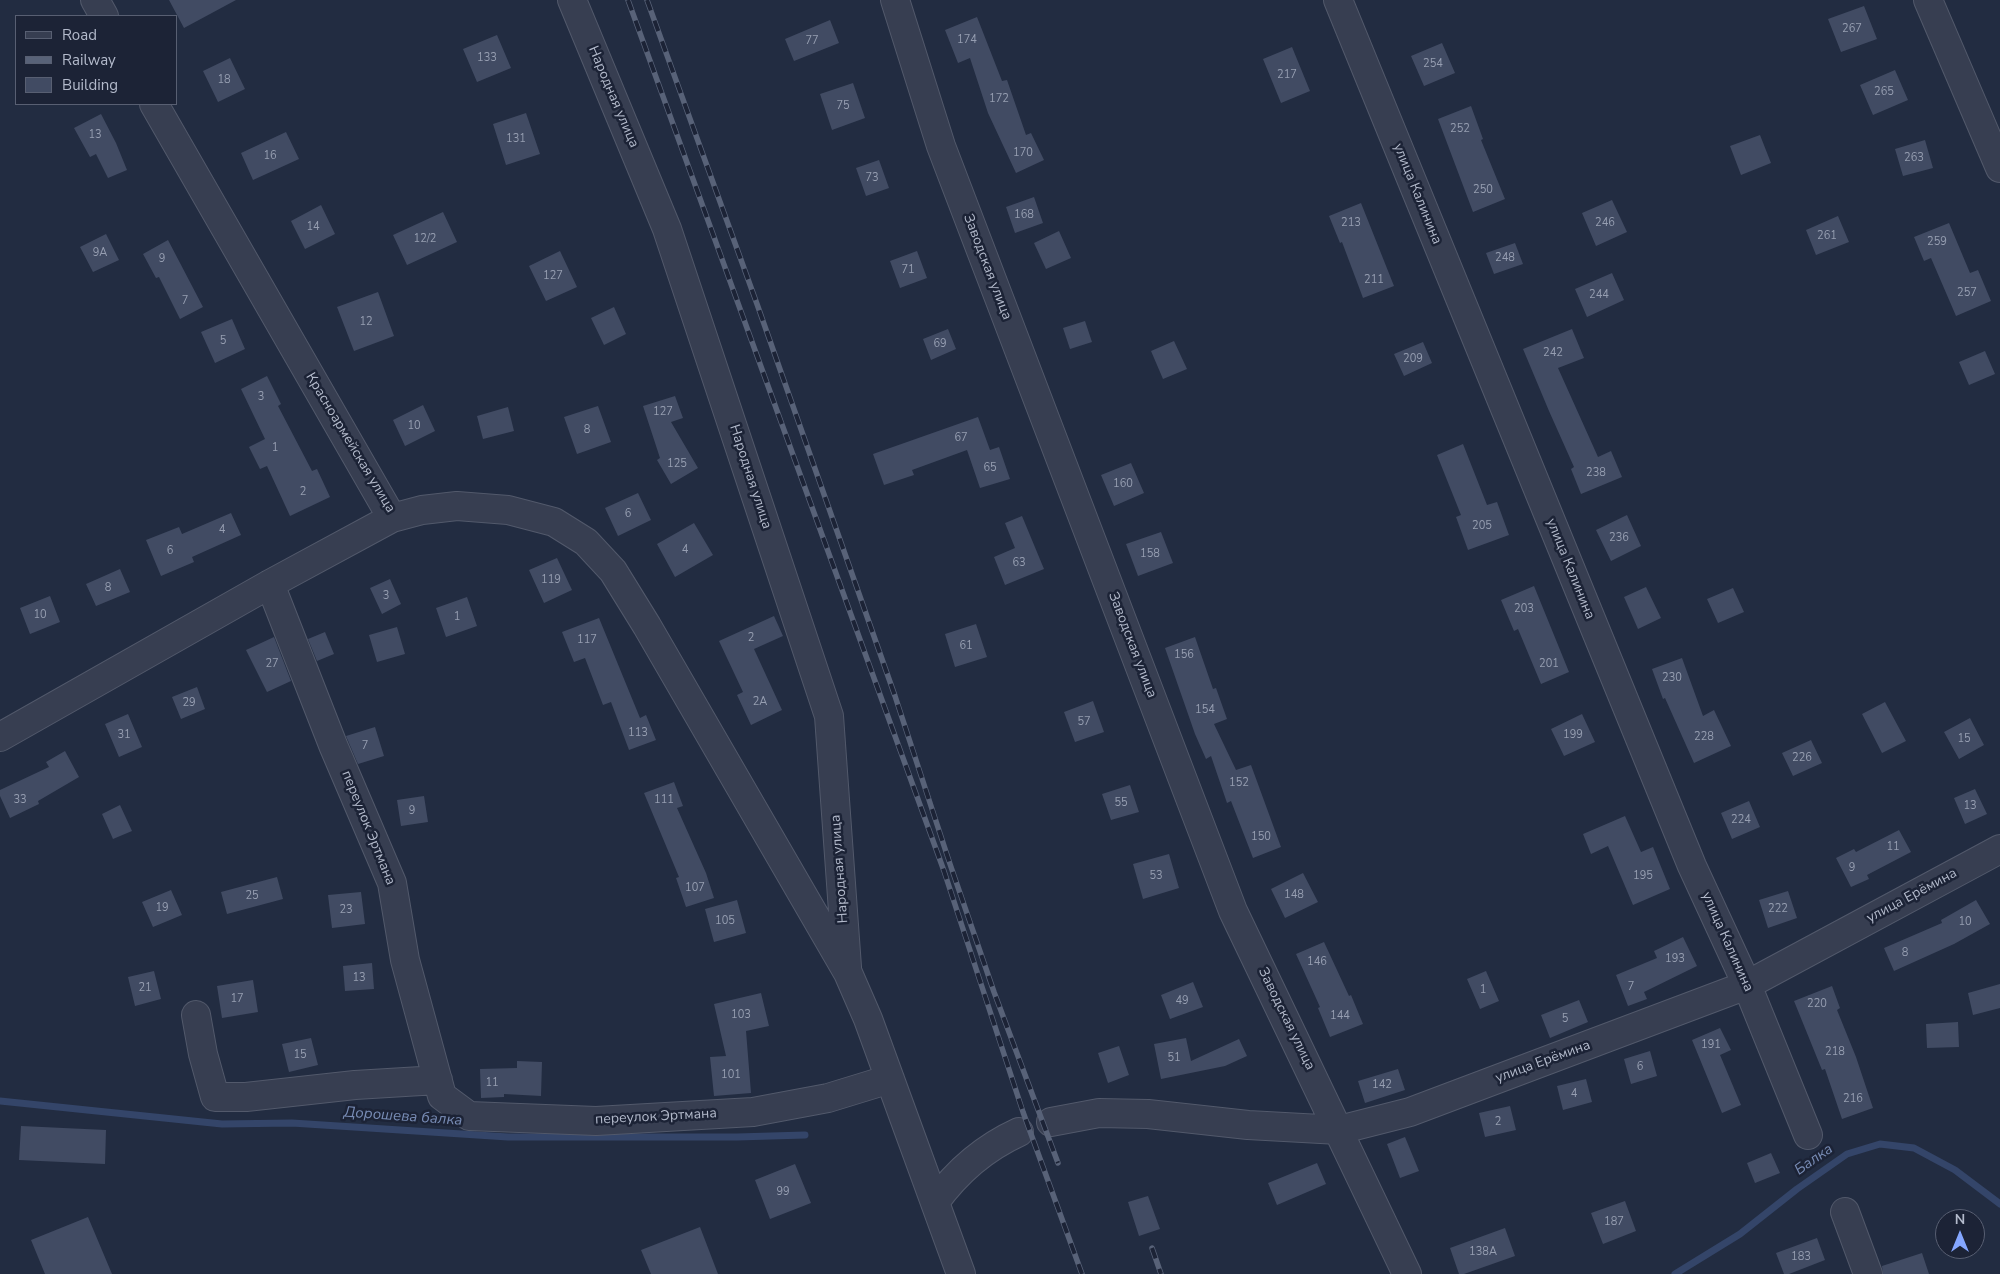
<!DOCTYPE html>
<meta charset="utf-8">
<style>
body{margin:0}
#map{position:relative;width:2000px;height:1274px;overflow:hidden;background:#222c41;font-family:"Nunito Sans",sans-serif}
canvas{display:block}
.legend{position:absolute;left:15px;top:15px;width:162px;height:90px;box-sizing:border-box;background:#1c2336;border:1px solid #585f72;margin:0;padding:6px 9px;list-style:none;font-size:15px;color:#b3bacb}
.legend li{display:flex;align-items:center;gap:10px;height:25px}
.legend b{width:25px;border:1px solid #585f72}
.north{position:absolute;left:1935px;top:1209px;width:50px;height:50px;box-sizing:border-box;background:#1c2336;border:1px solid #585f72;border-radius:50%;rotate:0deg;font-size:14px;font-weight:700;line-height:20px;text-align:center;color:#b3bacb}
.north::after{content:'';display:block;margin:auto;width:18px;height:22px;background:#84a6ff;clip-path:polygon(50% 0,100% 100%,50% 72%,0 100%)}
</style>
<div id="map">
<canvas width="2000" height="1274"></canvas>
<ul class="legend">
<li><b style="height:6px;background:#373e51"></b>Road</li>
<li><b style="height:6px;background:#586278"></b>Railway</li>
<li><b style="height:14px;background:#414b63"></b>Building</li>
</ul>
<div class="north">N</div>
</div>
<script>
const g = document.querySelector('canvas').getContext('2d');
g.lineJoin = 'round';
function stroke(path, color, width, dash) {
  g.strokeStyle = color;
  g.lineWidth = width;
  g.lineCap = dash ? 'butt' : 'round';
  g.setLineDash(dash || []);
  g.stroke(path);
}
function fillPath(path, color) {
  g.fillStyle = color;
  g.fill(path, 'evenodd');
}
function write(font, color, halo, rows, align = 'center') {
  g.font = font + ' "Nunito Sans",sans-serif';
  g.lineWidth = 5;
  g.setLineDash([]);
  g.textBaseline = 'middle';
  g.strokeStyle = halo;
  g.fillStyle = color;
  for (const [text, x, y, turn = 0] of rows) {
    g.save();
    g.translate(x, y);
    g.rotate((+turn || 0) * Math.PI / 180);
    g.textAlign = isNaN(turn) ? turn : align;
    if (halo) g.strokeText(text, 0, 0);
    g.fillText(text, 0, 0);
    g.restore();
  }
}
const stream = new Path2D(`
 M0,1101l222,23 70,-1 216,14h229l68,-2
 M1675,1274l65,-40 57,-45 50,-35 33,-10 34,4 41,22 45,34`);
const building = new Path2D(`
 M169,0h67l-52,28z
 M1864,6l13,33 -36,13 -13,-33z
 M977,17l25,64 5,-1 19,55 5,-2 13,27 -28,13 -28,-60 -18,-55 -12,5 -13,-33z
 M830,20l9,23 -45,18 -9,-22z
 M497,35l14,33 -34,14 -14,-33z
 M1442,43l13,30 -31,13 -13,-30z
 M1292,47l18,44 -29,12 -18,-44z
 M230,58l15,31 -27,13 -15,-31z
 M1895,70l13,30 -35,15 -13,-30z
 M853,83l12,35 -33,12 -12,-36z
 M1471,106l12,33 -2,1 24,59 -32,13 -35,-93z
 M526,113l14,41 -34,11 -13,-41z
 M101,114l15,29 11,27 -19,8 -12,-24 -6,3 -16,-29z
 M286,132l13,27 -46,21 -12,-27z
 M1760,135l11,28 -30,12 -11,-29z
 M1925,140l8,28 -30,8 -8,-27z
 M879,160l10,28 -23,8 -10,-28z
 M1034,197l9,26 -28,10 -9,-26z
 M1612,200l15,32 -31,14 -14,-33z
 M1361,203l33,83 -31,12 -21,-56 -2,1 -11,-27z
 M321,205l14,29 -30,15 -14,-28z
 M443,212l14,30 -50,23 -14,-30z
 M1838,216l11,26 -33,13 -10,-25z
 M1949,223l21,50 8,-3 13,31 -35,15 -25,-58 -7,3 -10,-24z
 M1059,231l12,27 -25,11 -12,-26z
 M106,234l13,26 -26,12 -13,-25z
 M168,240l35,67 -23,12 -21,-42 -3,1 -13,-24z
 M1515,243l8,21 -29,10 -8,-21z
 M560,251l17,36 -31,14 -17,-35z
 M917,251l10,27 -27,10 -10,-27z
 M1612,273l12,27 -37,17 -12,-28z
 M378,292l16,44 -40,15 -17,-44z
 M614,307l12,27 -22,11 -13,-27z
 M232,319l13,30 -30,14 -14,-31z
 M1085,321l7,21 -22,7 -7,-21z
 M948,329l8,20 -25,11 -8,-21z
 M1572,329l12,29 -26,10 40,89 13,-6 11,26 -41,17 -10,-25 3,-2 -25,-56 -26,-62z
 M1174,341l13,28 -24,10 -12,-28z
 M1423,342l9,21 -28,13 -10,-22z
 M1985,351l10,23 -26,11 -10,-23z
 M267,376l14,28 -3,2 34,65 5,-2 13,28 -40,19 -23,-50 -7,3 -11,-22 16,-8 -24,-50z
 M675,396l8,22 -12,4 27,46 -27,16 -14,-24 3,-2 -17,-52z
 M423,405l12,26 -30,15 -12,-26z
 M598,406l13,36 -34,12 -13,-37z
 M508,407l6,24 -31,8 -6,-23z
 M978,417l12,33 9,-3 11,32 -30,9 -13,-38 -55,20 2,5 -30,10 -11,-31z
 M1463,444l24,61 10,-3 12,33 -41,15 -12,-33 5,-2 -24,-60z
 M1131,463l13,30 -30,13 -13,-31z
 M638,493l13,27 -33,16 -13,-28z
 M231,513l10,22 -49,22 2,5 -33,14 -15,-36 33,-13 3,7z
 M1627,515l14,31 -30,15 -15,-31z
 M1022,516l22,53 -39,16 -11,-28 21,-9 -10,-25z
 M694,523l19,32 -38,22 -18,-33z
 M1161,532l12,31 -35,13 -12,-32z
 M557,558l15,32 -28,13 -15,-33z
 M120,569l10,23 -34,14 -10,-22z
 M390,579l11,25 -19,10 -12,-26z
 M1534,586l35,86 -28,12 -23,-55 -4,2 -13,-31z
 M1646,587l15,31 -23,11 -14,-32z
 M1733,588l11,24 -26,11 -11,-24z
 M50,596l10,26 -30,12 -10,-26z
 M467,597l10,29 -31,11 -10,-29z
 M774,616l9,20 -29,13 28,61 -31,15 -14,-30 6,-3 -24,-51z
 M599,618l41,100 6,-3 10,25 -27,10 -18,-48 -8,3 -18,-47 -11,4 -12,-30z
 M976,624l11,33 -32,10 -10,-33z
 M397,627l8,27 -28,8 -8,-27z
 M325,632l9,22 -17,7 -9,-22z
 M274,637l17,44 -24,11 -21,-42z
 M1195,637l18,52 3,-1 11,31 -13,5 22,46 15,-5 30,82 -28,11 -22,-57 -4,2 -16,-47 -5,3 -11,-25 -30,-86z
 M1682,658l21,58 11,-6 17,36 -37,17 -29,-65 -2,1 -11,-30z
 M197,687l8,22 -24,10 -9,-22z
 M1093,701l11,31 -29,10 -11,-30z
 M1885,702l21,39 -24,12 -20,-39z
 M128,714l14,33 -23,10 -14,-33z
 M1582,714l13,28 -31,14 -13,-27z
 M1970,718l14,27 -25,14 -15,-27z
 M375,727l9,29 -26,8 -12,-28z
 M1811,740l11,23 -29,13 -11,-23z
 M65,751l14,26 -41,24 1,3 -29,14 -10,-22v-6l49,-23 -3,-5z
 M674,782l9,24 -6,2 29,65 8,25 -28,9 -10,-29 3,-1 -35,-84z
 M1130,785l9,27 -28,8 -9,-26z
 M1975,789l12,25 -22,10 -11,-26z
 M424,796l4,26 -27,4 -4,-26z
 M1749,801l11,26 -28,12 -11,-26z
 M120,805l12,26 -19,8 -11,-25z
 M1625,816l16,36 12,-5 17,42 -37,16 -25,-59 -17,8 -8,-20z
 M1899,830l12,22 -44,23 2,4 -18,8 -15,-29 18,-9 2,3z
 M1169,854l10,34 -36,11 -10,-35z
 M1303,873l15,29 -33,16 -14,-29z
 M277,877l6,22 -56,15 -6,-22z
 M171,890l11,25 -29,12 -11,-25z
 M1788,891l9,27 -29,10 -9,-28z
 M361,892l4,32 -33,4 -4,-33z
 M737,900l9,33 -32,9 -9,-33z
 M1976,900l14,24 -36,20 -60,27 -10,-23 58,-25 -1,-3z
 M1683,937l14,29 -53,26 3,7 -19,7 -12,-31 41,-17 -3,-7z
 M1324,942l25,54 2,-1 12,29 -33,13 -12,-29 2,-1 -24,-53z
 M372,963l2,26 -29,2 -2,-25z
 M154,971l7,28 -26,7 -7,-29z
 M1486,971l13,30 -19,8 -13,-30z
 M253,980l5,32 -36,6 -5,-32z
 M1193,982l10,25 -33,12 -9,-24z
 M2000,984v24l-27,7 -5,-22z
 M1832,986l8,22 -3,2 19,47 17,51 -31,11 -17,-50 -3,1 -28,-69z
 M761,993l8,33 -23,5 5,62 -37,3 -4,-39 16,-1 -12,-52z
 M1579,1000l9,22 -38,16 -9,-23z
 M1958,1022l1,25 -32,1 -1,-24z
 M1720,1028l11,22 -11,5 21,50 -19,8 -30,-73z
 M311,1038l7,27 -29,7 -7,-28z
 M1186,1038l5,23 48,-22 8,17 -22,10 -64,13 -7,-35z
 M1119,1046l10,29 -21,8 -10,-30z
 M1650,1051l7,25 -26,8 -7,-25z
 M517,1061l25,1 -1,34 -37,-2v3l-23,1 -1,-29 37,-1z
 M1398,1069l7,21 -40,13 -7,-22z
 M1586,1079l6,23 -29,8 -6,-24z
 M1510,1106l6,24 -31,7 -6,-24z
 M21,1126l85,4 -1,34 -86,-4z
 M1405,1137l14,34 -19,7 -13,-34z
 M1771,1153l9,20 -25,10 -8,-20z
 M1317,1163l9,21 -49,21 -9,-22z
 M795,1164l16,39 -41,16 -15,-39z
 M1148,1196l12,33 -21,7 -11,-34z
 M1625,1201l11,30 -33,13 -12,-31z
 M88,1217l24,57h-67l-14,-34z
 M700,1227l18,47h-67l-10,-24z
 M1505,1228l10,28 -51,18h-5l-9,-26z
 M1817,1238l8,22 -36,14h-5l-8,-21z
 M1922,1253l7,21h-46l-1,-8z`);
const minor = new Path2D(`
 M95,0l9,16
 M572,0l95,229 162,487 18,251
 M895,0l46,146 292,765 174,363
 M1338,0l354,866 55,119 61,150
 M1928,0l72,168
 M154,104l238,414
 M270,584l63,161 59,138 13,77 37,136 27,20 127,5 157,-9 75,-14 62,-19
 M0,737l270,-153 122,-66 30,-8 35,-4 51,4 46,12 32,20 27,29 34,55 201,347 20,46 93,255
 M196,1015l7,39 12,43h31l109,-12 83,-5
 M1051,1122l48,-9 49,1 100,11 91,5 71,-18 337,-127 253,-136
 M935,1202c23,-32 49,-54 84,-70
 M1845,1212l23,62`);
const rail = new Path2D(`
 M628,0l316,871 79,241 59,162
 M647,0l110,304 138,392 55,168 44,128 64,171
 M1152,1248l9,26`);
const numberNames = [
 ["267",1852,29],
 ["174",967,40],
 ["77",812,41],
 ["133",487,58],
 ["254",1433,64],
 ["217",1287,75],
 ["18",224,80],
 ["265",1884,92],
 ["172",999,99],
 ["75",843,106],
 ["252",1460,129],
 ["13",95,135],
 ["131",516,139],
 ["170",1023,153],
 ["16",270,156],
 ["263",1914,158],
 ["73",872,178],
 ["250",1483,190],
 ["168",1024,215],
 ["213",1351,223],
 ["246",1605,223],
 ["14",313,227],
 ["261",1827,236],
 ["12/2",425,239],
 ["259",1937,242],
 ["9А",100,253],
 ["248",1505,258],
 ["9",162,259],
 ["71",908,270],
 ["127",553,276],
 ["211",1374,280],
 ["257",1967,293],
 ["244",1599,295],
 ["7",185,301],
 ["12",366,322],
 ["5",223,341],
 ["69",940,344],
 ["242",1553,353],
 ["209",1413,359],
 ["3",261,397],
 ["127",663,412],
 ["10",414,426],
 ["8",587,430],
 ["67",961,438],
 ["1",275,448],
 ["125",677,464],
 ["65",990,468],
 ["238",1596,473],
 ["160",1123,484],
 ["2",303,492],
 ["6",628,514],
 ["205",1482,526],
 ["4",222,530],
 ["236",1619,538],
 ["4",685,550],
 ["6",170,551],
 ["158",1150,554],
 ["63",1019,563],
 ["119",551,580],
 ["8",108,588],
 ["3",386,596],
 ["203",1524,609],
 ["10",40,615],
 ["1",457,617],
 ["2",751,638],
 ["117",587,640],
 ["61",966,646],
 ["156",1184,655],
 ["27",272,664],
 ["201",1549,664],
 ["230",1672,678],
 ["2А",760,702],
 ["29",189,703],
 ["154",1205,710],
 ["57",1084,722],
 ["113",638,733],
 ["31",124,735],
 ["199",1573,735],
 ["228",1704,737],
 ["15",1964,739],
 ["7",365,746],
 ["226",1802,758],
 ["152",1239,783],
 ["33",20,800],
 ["111",664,800],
 ["55",1121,803],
 ["13",1970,806],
 ["9",412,811],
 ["224",1741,820],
 ["150",1261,837],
 ["11",1893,847],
 ["9",1852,868],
 ["53",1156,876],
 ["195",1643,876],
 ["107",695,888],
 ["148",1294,895],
 ["25",252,896],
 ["19",162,908],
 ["222",1778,909],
 ["23",346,910],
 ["105",725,921],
 ["10",1965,922],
 ["8",1905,953],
 ["193",1675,959],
 ["146",1317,962],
 ["13",359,978],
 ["7",1631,987],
 ["21",145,988],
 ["1",1483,990],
 ["17",237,999],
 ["49",1182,1001],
 ["220",1817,1004],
 ["103",741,1015],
 ["144",1340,1016],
 ["5",1565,1019],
 ["191",1711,1045],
 ["218",1835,1052],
 ["15",300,1055],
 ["51",1174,1058],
 ["6",1640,1067],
 ["101",731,1075],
 ["11",492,1083],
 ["142",1382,1085],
 ["4",1574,1094],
 ["216",1853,1099],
 ["2",1498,1122],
 ["99",783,1192],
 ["187",1614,1222],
 ["138А",1483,1252],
 ["183",1801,1257]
];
const streetNames = [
 ["Народная улица",613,97,67],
 ["улица Калинина",1417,194,68],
 ["Заводская улица",987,267,69],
 ["Красноармейская улица",350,443,59],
 ["Народная улица",750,477,72],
 ["улица Калинина",1570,569,68],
 ["Заводская улица",1132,645,69],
 ["переулок Эртмана",368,828,68],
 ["Народная улица",840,869,-94],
 ["улица Ерёмина",1912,896,-28],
 ["улица Калинина",1727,942,66],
 ["Заводская улица",1286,1019,64],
 ["улица Ерёмина",1543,1062,-20],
 ["переулок Эртмана",656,1117,-3]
];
const waterNames = [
 ["Дорошева балка",403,1117,4],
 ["Балка",1814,1160,-35]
];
stroke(stream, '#344569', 7);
fillPath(building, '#414b63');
stroke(minor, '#52596b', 30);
stroke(minor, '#373e51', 28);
stroke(rail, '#586278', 5.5);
stroke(rail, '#1c2336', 4, [11]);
write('11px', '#969eb1', null, numberNames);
write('14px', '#b3bacb', '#1c2336', streetNames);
write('italic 15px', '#788cb5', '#1c2336', waterNames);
</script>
